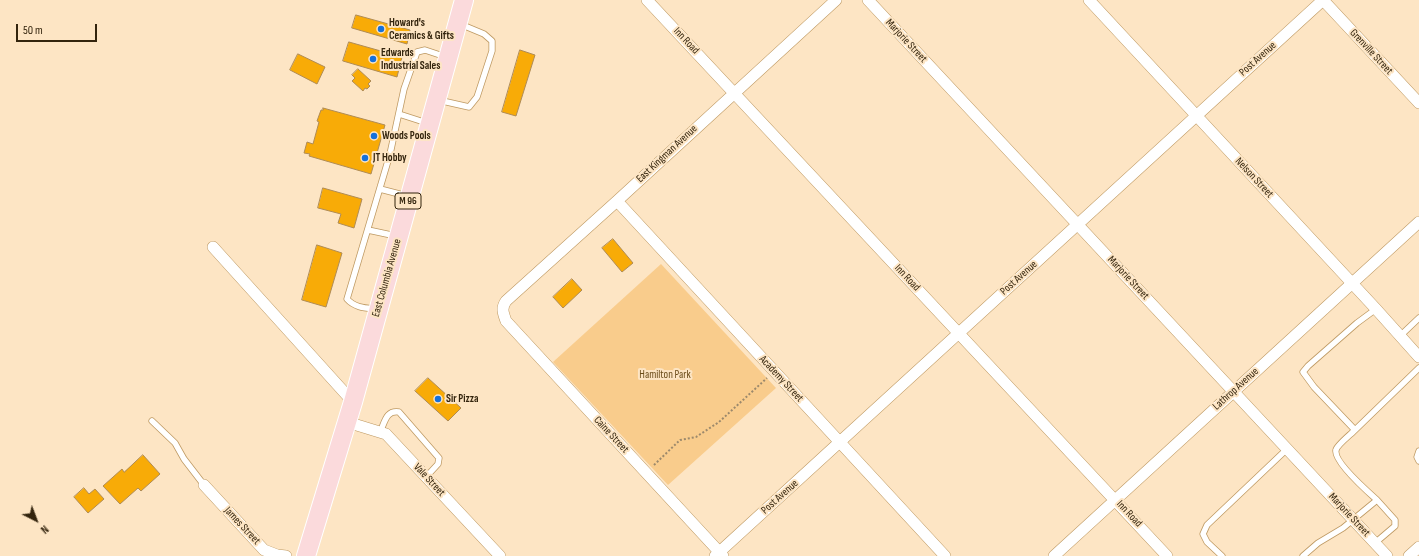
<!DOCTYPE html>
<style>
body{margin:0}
#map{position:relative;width:1419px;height:556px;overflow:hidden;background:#fde5c4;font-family:"Sofia Sans Condensed",sans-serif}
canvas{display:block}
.north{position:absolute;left:16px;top:500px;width:40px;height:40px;-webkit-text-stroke:3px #fde5c4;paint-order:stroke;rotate:138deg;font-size:11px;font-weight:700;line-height:16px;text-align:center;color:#33240d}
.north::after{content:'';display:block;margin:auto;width:14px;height:18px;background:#33240d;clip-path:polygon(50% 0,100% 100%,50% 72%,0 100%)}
.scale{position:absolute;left:16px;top:24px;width:81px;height:18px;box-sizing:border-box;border:2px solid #33240d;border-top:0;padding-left:5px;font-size:12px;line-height:14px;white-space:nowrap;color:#33240d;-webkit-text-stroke:3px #fde5c4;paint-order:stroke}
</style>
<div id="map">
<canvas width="1419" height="556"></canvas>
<div class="north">N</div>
<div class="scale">50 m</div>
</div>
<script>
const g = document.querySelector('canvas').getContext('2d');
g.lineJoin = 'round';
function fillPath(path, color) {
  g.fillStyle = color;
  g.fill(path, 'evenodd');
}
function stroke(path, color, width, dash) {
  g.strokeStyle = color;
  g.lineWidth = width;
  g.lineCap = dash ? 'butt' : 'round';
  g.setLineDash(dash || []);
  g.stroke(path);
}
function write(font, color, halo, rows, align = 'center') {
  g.font = font + ' "Sofia Sans Condensed",sans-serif';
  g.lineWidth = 4;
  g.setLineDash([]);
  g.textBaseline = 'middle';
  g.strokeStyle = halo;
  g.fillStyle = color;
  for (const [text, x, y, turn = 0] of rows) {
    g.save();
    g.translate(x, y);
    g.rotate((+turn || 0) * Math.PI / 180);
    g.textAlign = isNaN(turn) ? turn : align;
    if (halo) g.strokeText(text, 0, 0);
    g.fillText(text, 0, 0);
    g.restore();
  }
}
const green = new Path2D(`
 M661,264l115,124 -108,97 -115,-123z`);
const building = new Path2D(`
 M356,15l54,15 -3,14 -55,-16z
 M349,42l53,15 -5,20 -54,-16z
 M520,50l15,5 -19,61 -14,-4z
 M298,54l27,13 -8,17 -27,-14z
 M358,69l13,12 -3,3 2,2 -3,3 -2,-1 -2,3 -11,-10 3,-3 -3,-3z
 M323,108l62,17 -14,49 -62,-18 1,-2 -6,-1 3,-11 6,2 6,-22 -2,-1 4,-11h2z
 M323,188l39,11 -8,29 -16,-5 3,-9 -23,-6z
 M613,239l20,24 -11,9 -20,-24z
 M317,245l25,8 -16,54 -24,-7z
 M572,279l10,11 -19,18 -10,-11z
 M428,378l33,30 -13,13 -33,-30z
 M143,455l17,19 -19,17 -3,-3 -18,16 -17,-18 19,-17 2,3z
 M84,488l5,6 6,-5 9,10 -16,14 -14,-16z`);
const path = new Path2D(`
 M654,465l26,-25 16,-3 23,-15 48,-44`);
const service = new Path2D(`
 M438,100l31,7 8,-10 15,-46v-10l-8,-7 -24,-10
 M399,114l28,9
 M380,189l27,7
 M368,230l28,6
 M376,309c-10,-1 -21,-1 -29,-10l43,-145 14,-65 13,-37 8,-2 21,7
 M1376,309l-19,14 -49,43 -5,6 11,15 41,43 64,-62
 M1400,336l19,-18
 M152,421l23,22 9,16 20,26
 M1355,430c-5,5 -18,15 -19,20 -3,11 32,42 41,50
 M380,432c5,-10 6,-22 19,-20l40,46 -1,6 -12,13
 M1419,451l-2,6 2,4
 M1222,556l-15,-14 -4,-8 4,-9 80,-76
 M1303,556l15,-13 25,-15 34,-28 18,20v6l-20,17`);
const minor = new Path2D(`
 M647,0l520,556
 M868,0l519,556
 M1089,0l287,309 43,48
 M1323,0l96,103
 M617,201l328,355
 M213,247l140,155
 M347,422l39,12 114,122
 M204,485l60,65 13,5 9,1
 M715,556l608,-556
 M723,556l-217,-235c-3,-8 -5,-13 0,-20l111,-100 219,-201
 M1054,556l365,-334
 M1409,556l10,-9`);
const primary = new Path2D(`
 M306,556l47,-154 111,-402`);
const markers = [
 [381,29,4,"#1571da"],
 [373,59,4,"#1571da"],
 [374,136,4,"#1571da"],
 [365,158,4,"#1571da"],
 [438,399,4,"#1571da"]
];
const shields = [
 [408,201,26]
];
const shieldNames = [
 ["M 96",408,201]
];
const poiNames = [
 ["Howard's",389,23],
 ["Ceramics & Gifts",389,36],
 ["Edwards",381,53],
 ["Industrial Sales",381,66],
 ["Woods Pools",382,136],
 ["JT Hobby",373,158],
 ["Sir Pizza",446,399]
];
const streetNames = [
 ["Inn Road",686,41,47],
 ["Marjorie Street",906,41,47],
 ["Grenville Street",1371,52,47],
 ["Post Avenue",1258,59,-42],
 ["East Kingman Avenue",667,154,-43],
 ["Nelson Street",1254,178,47],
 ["East Columbia Avenue",387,278,-74],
 ["Inn Road",907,278,47],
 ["Post Avenue",1019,278,-42],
 ["Marjorie Street",1128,278,47],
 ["Academy Street",781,379,47],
 ["Lathrop Avenue",1236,389,-42],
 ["Caine Street",611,435,47],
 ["Vale Street",429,480,47],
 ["Post Avenue",780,497,-42],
 ["Inn Road",1129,514,47],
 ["Marjorie Street",1349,515,47],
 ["James Street",242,526,47]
];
const parkNames = [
 ["Hamilton Park",665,375]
];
fillPath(green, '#f9cc8c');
fillPath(building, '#f8ab07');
stroke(building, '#af8b55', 1);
stroke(service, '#be9962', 7);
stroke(minor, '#be9962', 12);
stroke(primary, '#fff', 20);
stroke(path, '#9c896c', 2, [2, 2]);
stroke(service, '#fff', 5.5);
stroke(minor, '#fff', 11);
stroke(primary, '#fbdadc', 18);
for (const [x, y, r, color] of markers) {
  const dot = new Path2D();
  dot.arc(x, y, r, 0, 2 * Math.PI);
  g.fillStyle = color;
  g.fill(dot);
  stroke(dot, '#fde5c4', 1.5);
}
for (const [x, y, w] of shields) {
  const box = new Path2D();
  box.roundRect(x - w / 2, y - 8, w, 16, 3);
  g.fillStyle = '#fde5c4';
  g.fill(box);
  stroke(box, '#33240d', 1);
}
write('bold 10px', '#33240d', null, shieldNames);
write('bold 11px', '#33240d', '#fde5c4', poiNames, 'left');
write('11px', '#33240d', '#fde5c4', streetNames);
write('11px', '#6a4b18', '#fde5c4', parkNames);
</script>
